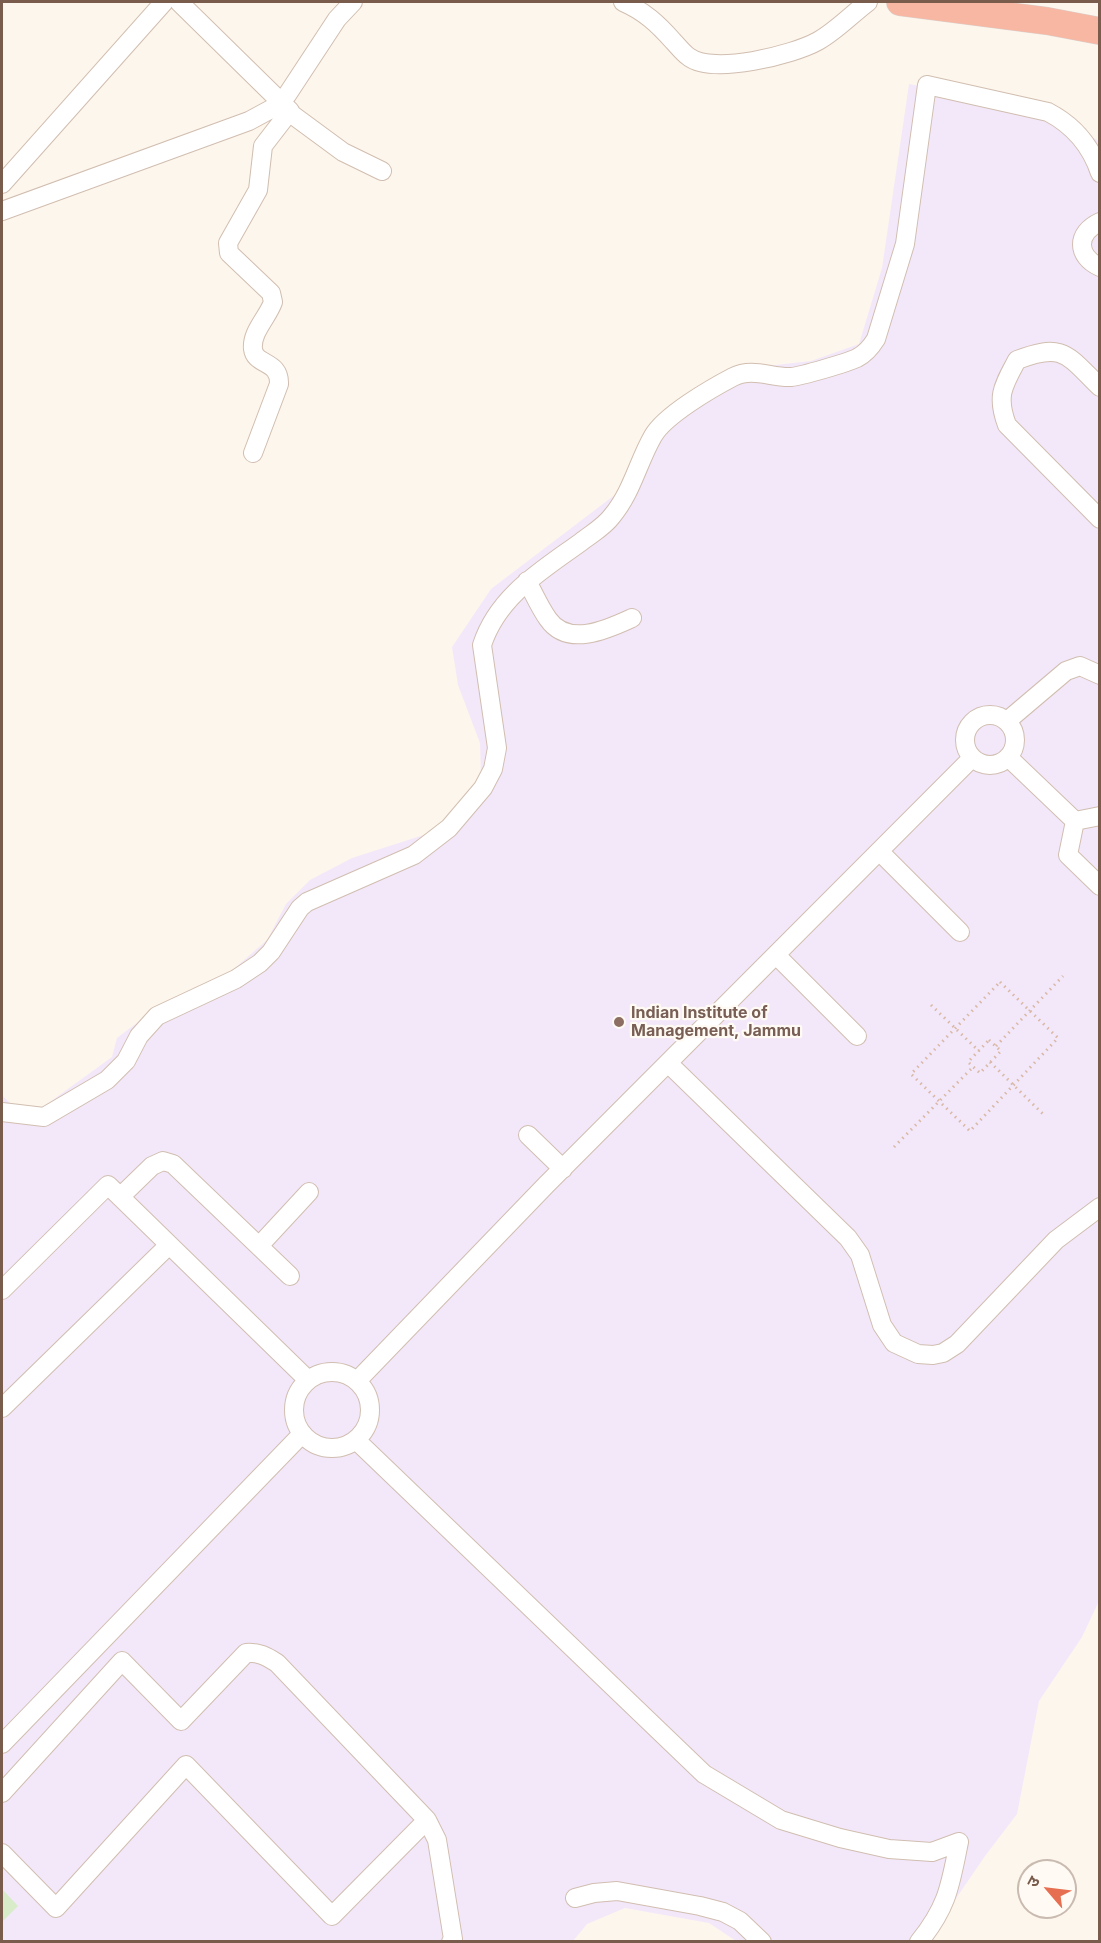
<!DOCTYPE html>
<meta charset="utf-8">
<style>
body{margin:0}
#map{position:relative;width:1101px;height:1943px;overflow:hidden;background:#fdf6ec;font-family:Inter,"Noto Sans Devanagari",sans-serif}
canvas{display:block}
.frame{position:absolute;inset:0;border:3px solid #7a5c4d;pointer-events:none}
.north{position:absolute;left:1017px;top:1859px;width:60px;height:60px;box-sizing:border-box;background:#fffaf3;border:2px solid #cabbb1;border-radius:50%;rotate:298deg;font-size:16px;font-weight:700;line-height:24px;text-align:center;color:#7a5c4d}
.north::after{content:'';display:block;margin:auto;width:21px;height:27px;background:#e76f51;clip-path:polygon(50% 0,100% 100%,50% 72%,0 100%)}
</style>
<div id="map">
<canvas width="1101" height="1943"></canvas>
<div class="frame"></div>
<div class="north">उ</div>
</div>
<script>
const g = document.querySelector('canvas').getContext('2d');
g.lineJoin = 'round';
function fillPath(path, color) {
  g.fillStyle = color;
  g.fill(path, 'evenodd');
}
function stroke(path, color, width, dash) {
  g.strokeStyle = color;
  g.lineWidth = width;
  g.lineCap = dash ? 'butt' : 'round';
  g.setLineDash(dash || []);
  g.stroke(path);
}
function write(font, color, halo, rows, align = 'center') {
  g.font = font + ' Inter,sans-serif';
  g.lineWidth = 4.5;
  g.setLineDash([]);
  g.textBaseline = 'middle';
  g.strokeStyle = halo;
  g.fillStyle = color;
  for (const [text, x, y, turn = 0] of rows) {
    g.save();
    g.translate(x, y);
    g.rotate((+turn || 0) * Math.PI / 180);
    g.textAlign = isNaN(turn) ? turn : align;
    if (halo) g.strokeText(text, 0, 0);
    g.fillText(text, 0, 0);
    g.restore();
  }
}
const education = new Path2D(`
 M909,84l92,17 48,14 50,26v1460l-17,36 -43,64 -22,113 -32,42 -58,85h-191l-27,-18 -84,-15 -38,16 -14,17h-571v-846l10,10 31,2 69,-50 5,-19 42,-32 68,-31 40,-35 19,-36 24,-24 42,-22 81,-26 48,-55 -1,-34 -22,-58 -6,-38 39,-58 125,-95 34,-67 73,-56 88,-10 48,-17 23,-76z`);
const green = new Path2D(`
 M2,1889l16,17 -16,16z`);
const path = new Path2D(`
 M1000,982l58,56 -88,93 -59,-57z
 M931,1005l48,46
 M989,1040l12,11 -21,22 -12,-11z
 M996,1046l67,-70
 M990,1062l54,53
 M894,1147l79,-80`);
const minor = new Path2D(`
 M179,2l111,109 -27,35 -5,44 -30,53 1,10 42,40 2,9c-5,15 -22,30 -20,47 2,17 27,11 26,35l-26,69
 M623,2c21,9 35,22 50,39 5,5 10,12 16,16 24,18 104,-2 129,-16 18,-10 34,-27 50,-39
 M290,113l53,39 39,19
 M2,184l162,-182
 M2,211l247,-90 24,-13 14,-13 50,-76 16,-17
 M1100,222c-24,11 -24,34 0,45
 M1100,387c-33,-32 -36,-45 -83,-27 -14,26 -21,36 -10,65l93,94
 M527,581c7,13 13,27 21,38 20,29 60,10 84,-1
 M965 740a25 25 0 1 1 50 0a25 25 0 1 1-50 0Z
 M1007,721l59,-50 14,-5 20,9
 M1008,757l67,64
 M1075,821l-7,34 32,31
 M1075,821l25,-5
 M879,851l81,81
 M776,955l81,81
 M668,1063l180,175 12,17 22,70 12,18 24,11 15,1 10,-2 14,-9 99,-104 44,-33
 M2,1112l42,5 63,-37 19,-19 13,-25 18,-20 79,-37 24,-16 11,-11 29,-44 7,-6 107,-47 35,-27 34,-40 10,-19 4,-21 -15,-103c16,-49 59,-74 99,-103 10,-8 23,-15 31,-26 20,-24 26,-54 41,-80 12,-21 59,-48 80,-59 20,-10 38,1 58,0 11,-1 55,-14 66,-19 8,-4 14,-11 19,-19l29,-95 22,-159 121,27c25,13 43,34 52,61
 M528,1135l35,34
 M120,1197l32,-31 11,-5 10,3 117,112
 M259,1246l50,-54
 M2,1290l106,-105 200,195
 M294 1410a38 38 0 1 1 76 0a38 38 0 1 1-76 0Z
 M357,1381l189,-196 426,-427
 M2,1408l167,-163
 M356,1440l348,334 77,46 59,18 49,11 43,3 27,-10
 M2,1744l300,-310
 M2,1793l120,-132 59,60 65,-68c13,-1 20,3 31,10l150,157 -95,96 -146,-151 -130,143 -54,-55
 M427,1820l10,20 16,99 -2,3
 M575,1898l19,-5 23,-2 83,15 23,6 17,9 22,21
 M919,1942c29,-36 31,-56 40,-100`);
const highway = new Path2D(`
 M900,2l147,19 53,10`);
const markers = [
 [619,1022,6,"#8d6e63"]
];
const educationNames = [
 ["Indian Institute of",631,1013],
 ["Management, Jammu",631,1031]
];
fillPath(education, '#f3e8fa');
fillPath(green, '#d8ecc9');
stroke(minor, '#d1beb0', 20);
stroke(highway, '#dad1cd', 28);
stroke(path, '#d9b8a5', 3, [1.5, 4.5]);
stroke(minor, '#fff', 18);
stroke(highway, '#f7b7a3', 27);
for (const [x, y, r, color] of markers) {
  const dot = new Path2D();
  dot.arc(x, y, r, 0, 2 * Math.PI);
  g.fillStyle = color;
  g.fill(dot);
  stroke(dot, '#fffaf3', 2);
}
write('bold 16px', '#785e54', '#fffaf3', educationNames, 'left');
</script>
